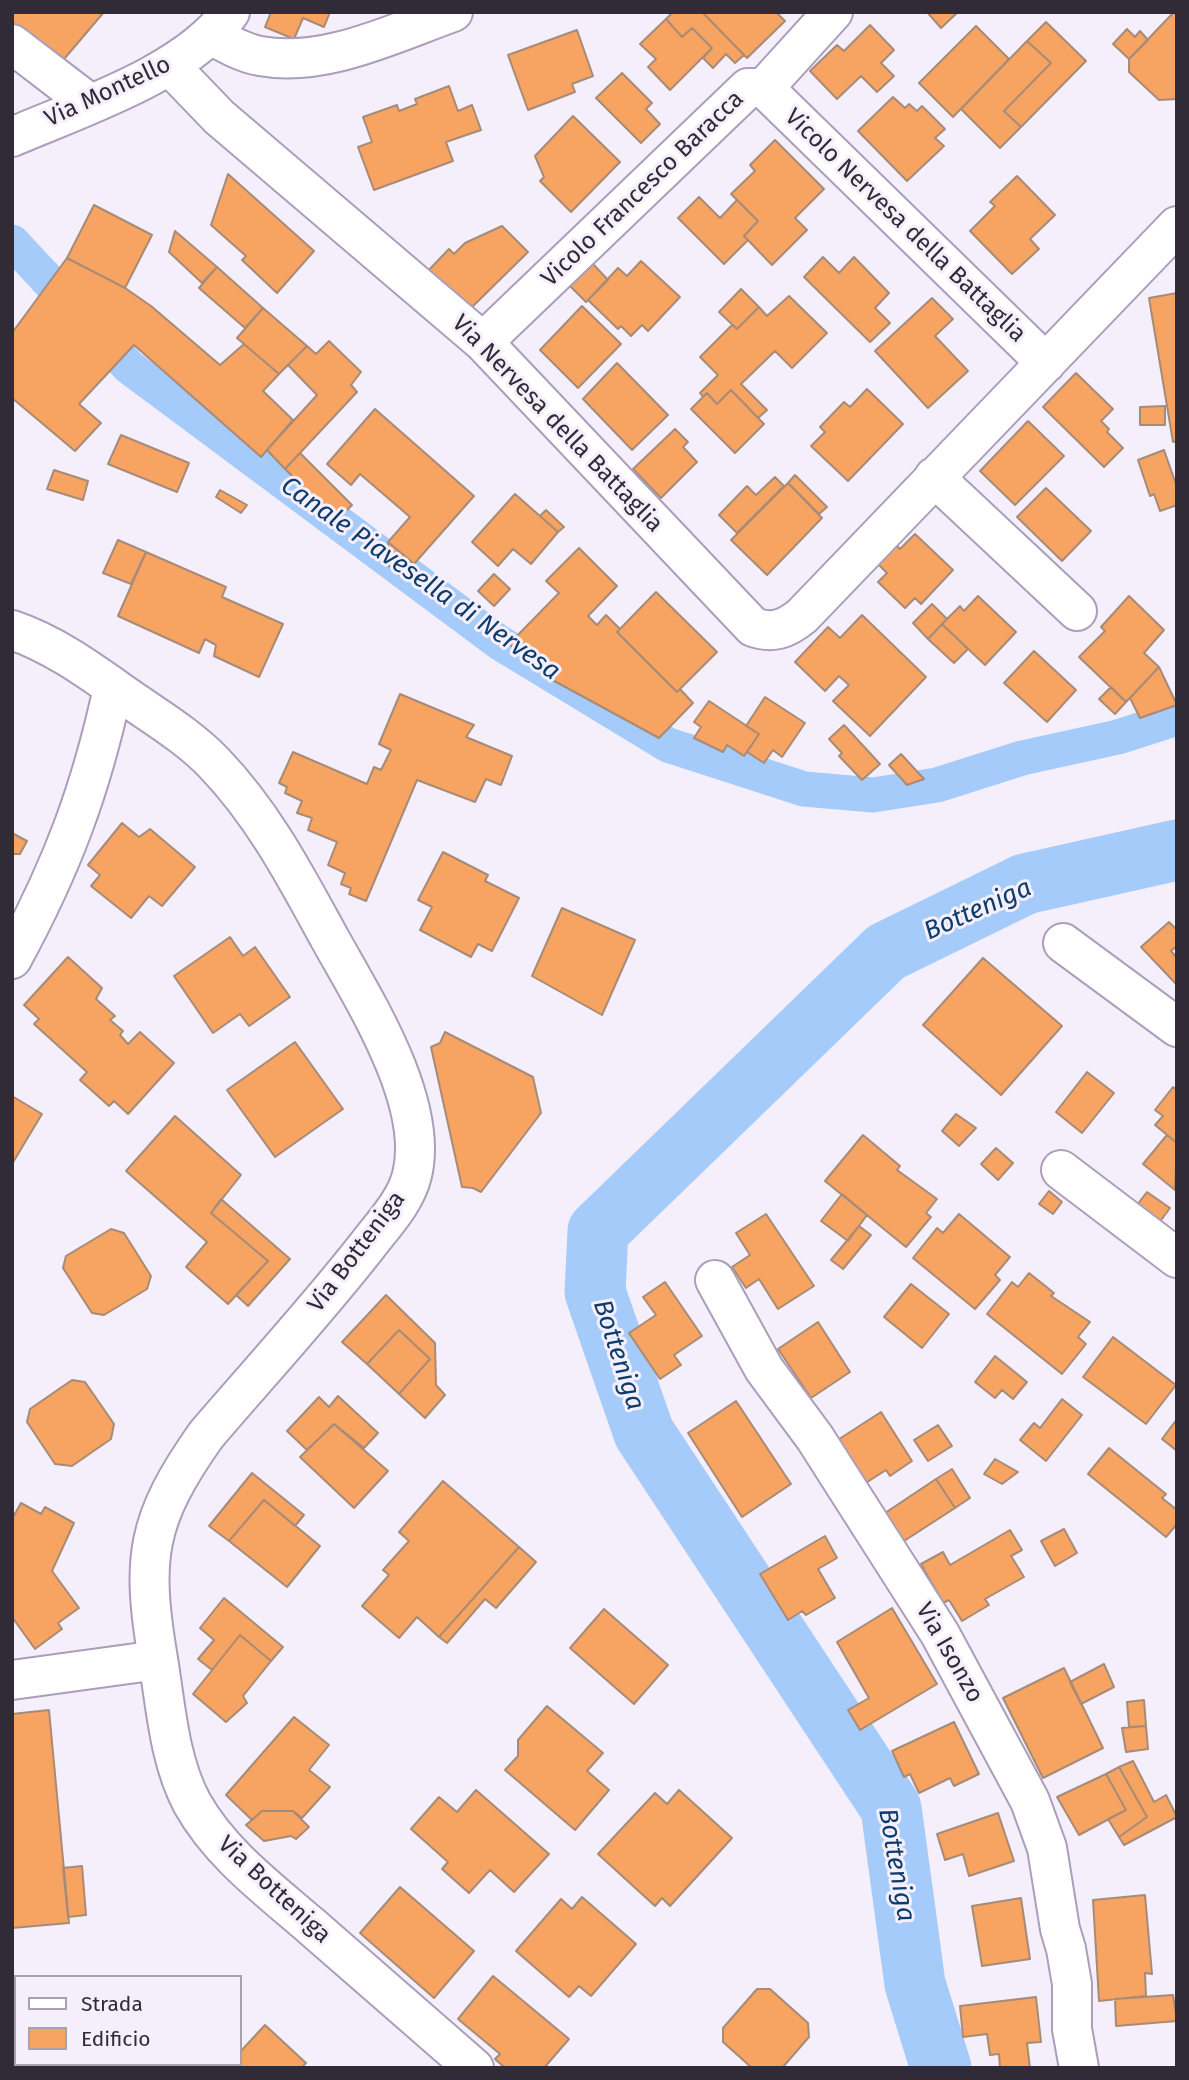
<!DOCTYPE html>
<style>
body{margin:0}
#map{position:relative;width:1189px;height:2080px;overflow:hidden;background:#f5effc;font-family:"Fira Sans",sans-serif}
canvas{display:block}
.frame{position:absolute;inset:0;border:14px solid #302b37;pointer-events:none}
.legend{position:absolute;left:14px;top:1975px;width:228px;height:91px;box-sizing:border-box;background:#f5effc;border:2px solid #a6a1ad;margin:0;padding:9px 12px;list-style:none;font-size:21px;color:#302b37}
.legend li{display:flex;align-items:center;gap:14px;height:35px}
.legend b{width:35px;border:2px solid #a6a1ad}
</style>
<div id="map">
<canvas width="1189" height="2080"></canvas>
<div class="frame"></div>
<ul class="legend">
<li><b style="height:9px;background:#fff"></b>Strada</li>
<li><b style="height:19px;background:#f7a362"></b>Edificio</li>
</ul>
</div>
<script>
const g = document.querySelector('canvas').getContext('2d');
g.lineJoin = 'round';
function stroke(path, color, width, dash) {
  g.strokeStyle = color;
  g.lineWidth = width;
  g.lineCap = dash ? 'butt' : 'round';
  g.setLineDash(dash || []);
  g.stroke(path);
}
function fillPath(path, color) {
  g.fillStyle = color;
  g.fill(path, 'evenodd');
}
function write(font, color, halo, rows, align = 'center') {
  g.font = font + ' "Fira Sans",sans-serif';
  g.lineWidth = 6;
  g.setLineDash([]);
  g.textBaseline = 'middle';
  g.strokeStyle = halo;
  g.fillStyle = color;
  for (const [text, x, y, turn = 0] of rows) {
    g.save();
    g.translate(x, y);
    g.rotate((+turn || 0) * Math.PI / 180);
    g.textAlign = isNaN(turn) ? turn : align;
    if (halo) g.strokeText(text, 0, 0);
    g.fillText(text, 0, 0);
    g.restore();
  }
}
const canal = new Path2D(`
 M12,242l117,125 371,276 168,102 136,44 69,6 64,-10 85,-27 96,-21 59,-19`);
const river = new Path2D(`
 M941,2068l-26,-84 -24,-176 -247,-375 -49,-141 3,-61 288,-279 139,-68 152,-34`);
const building = new Path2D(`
 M12,12h92l-45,53 -47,-43z
 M271,12h59l-6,15 -21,-9 -9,21 -29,-12z
 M673,12h29l42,43 -9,8 -9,-9 -13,14 -10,-10 9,-10 -20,-20 -10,9 -16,-18z
 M702,12h74l9,9 -38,37z
 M927,12h31l-17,16z
 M1173,13h4v86l-18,1 -30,-28v-13z
 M666,19l16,18 10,-9 20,20 -42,42 -22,-23 8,-8 -16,-15z
 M1046,22l40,39 -65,66 -17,-16 47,-48 -24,-22z
 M870,25l24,25 -13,13 13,13 -17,16 -16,-16 -24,23 -27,-28 27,-26 7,6z
 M976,26l33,33 -56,58 -34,-34z
 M1127,29l8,8 5,-6 8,9 -19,19 -16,-15z
 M577,30l16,46 -21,8 3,8 -47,18 -20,-55z
 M1027,41l24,22 -47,48 17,16 -21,21 -39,-39z
 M622,73l30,30 -6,6 14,15 -19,19 -45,-45z
 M449,86l9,25 14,-6 9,25 -35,12 7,19 -79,29 -16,-43 14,-5 -9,-25 34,-12 2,6 18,-7 -2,-5z
 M893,97l12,11 4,-4 8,7 5,-5 23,23 -10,9 9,8 -37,35 -49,-50z
 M573,116l47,46 -49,50 -31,-31 4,-4 -9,-21z
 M775,140l49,49 -29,29 12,12 -35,35 -28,-29 14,-15 -27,-27 24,-23 -5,-6z
 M228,174l86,77 -37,42 -35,-33 4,-4 -35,-31z
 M1017,176l38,39 -25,24 9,10 -27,25 -42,-43 25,-25 -5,-4z
 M699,197l21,21 17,-18 21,21 -14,15 4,4 -24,24 -46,-46z
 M94,205l58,30 -27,53 -58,-30z
 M502,226l26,26 -61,60 -40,-40 22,-23 5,5 11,-11z
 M175,231l42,36 -15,16 -33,-31z
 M823,257l16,16 15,-16 35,36 -14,15 15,15 -20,19 -66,-65z
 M67,258l58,30 26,18 69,59 24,-21 35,30 -16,17 30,29 -32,37 -127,-112 -55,59 22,19 -26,28 -63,-53v-65z
 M641,261l39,36 -32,34 -6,-6 -11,11 -10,-10 -3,3 -30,-29 30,-32 9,8z
 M593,264l15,16 -22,22 -16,-16z
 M217,267l46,41 -18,20 -46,-40z
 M741,289l18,18 -22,22 -18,-17z
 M1177,293v148l-4,1 -24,-144z
 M789,296l38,37 -35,35 -17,-17 -34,33 26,26 -9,8 -27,-28 -14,14 -10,-11 -4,4 -3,-4 18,-18 -18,-18 32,-32 5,4 22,-22 8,9z
 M932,298l21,21 -18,17 33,35 -40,37 -53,-57z
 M582,306l39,38 -43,44 -38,-38z
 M263,308l44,38 -28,28 -42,-36z
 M329,341l32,31 -10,13 6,7 -72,77 -18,-19 50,-55 -29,-30 19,-19 9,8z
 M617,363l51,52 -36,35 -49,-51z
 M1076,373l37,36 -12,12 8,8 -2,3 16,16 -19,19 -61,-60z
 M867,389l36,35 -55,57 -37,-35 14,-14 -5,-5 24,-25 6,5z
 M731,390l33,34 -29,29 -44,-44 16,-16 10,11z
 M1165,406v19h-25v-18z
 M375,409l99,87 -60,68 -26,-22 22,-25 -50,-43 -9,11 -24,-21z
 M1028,421l36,35 -49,49 -35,-34z
 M675,429l13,13 -5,5 14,15 -36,36 -28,-29z
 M121,435l68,28 -12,29 -69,-28z
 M1164,450l13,37v18l-17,6 -6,-17 -4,2 -12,-36z
 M300,453l52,52 -15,15 -52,-51z
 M54,470l34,11 -5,19 -36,-11z
 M795,475l32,32 -8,7 -31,-31z
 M775,477l9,9 -47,47 -18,-18 28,-29 9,9z
 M788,483l34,35 -55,57 -36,-35z
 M1046,488l45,43 -29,30 -45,-44z
 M220,490l27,15 -6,8 -25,-16z
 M515,494l43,38 -27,32 -18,-15 -15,17 -26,-24z
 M546,510l18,17 -6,5 -18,-16z
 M915,534l38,36 -32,34 -6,-6 -10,10 -27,-26 9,-9 -12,-12 17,-20 8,8z
 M118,540l28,12 -15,32 -28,-11z
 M389,543l22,18 -12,14 -21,-19z
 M579,548l38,38 -29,30 9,9 9,-10 14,14 -3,3 60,60 3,-3 13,14 -34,35 -112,-61 -38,-33 50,-51 -13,-12z
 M146,552l80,35 -4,10 61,27 -24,53 -45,-21 2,-11 -11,-6 -6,14 -81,-37z
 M494,574l16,15 -16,17 -16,-15z
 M656,592l61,60 -40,40 -60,-60z
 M978,596l38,36 -31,33 -43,-41 18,-18 4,5z
 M1129,596l35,34 -20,23 15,14 -33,35 -47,-45 26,-26 -4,-4z
 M932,604l15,15 -19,20 -15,-16z
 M862,615l64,62 -56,59 -37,-35 16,-16 -10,-9 -14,15 -30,-29 33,-35 12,11z
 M942,624l26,25 -14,14 -26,-24z
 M1034,651l42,39 -29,32 -43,-39z
 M1159,667l18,38 -37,13 -10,-20z
 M1111,687l15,15 -11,12 -16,-15z
 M400,694l74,31 -8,12 46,19 -11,29 -15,-6 -11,23 -58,-22 -51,121 -17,-7 2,-6 -10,-4 4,-11 -17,-8 9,-23 -29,-12 4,-12 -15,-5 5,-12 -17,-8 2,-6 -8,-4 14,-31 74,32 7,-17 7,3 10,-20 -12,-6z
 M765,697l40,26 -23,34 -9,-7 -9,13 -17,-11 12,-18 -13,-8z
 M709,701l50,33 -15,22 -17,-11 -4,7 -29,-14 7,-11 -7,-5z
 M844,725l36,39 -18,16 -23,-24 3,-3 -13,-14z
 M901,754l23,25 -17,6 -18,-20z
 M122,823l17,14 11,-8 45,38 -33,39 -13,-10 -18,22 -40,-32 9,-11 -12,-10z
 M12,833l15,8 -7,13h-8z
 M443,852l45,23 -3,6 34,17 -27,53 -14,-7 -7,13 -51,-27 12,-23 -14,-7z
 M562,908l73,32 -33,75 -70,-39z
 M1169,922l8,8v16l-6,5 6,7v27l-36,-38z
 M230,937l13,19 12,-9 35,50 -41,29 -9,-12 -27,19 -39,-57z
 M68,957l34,31 -6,11 19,17 -5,4 13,11 -3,4 8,9 12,-12 34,31 -46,51 -14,-13 -5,5 -29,-26 7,-8 -53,-48 5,-5 -15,-14z
 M983,958l79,68 -61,69 -78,-70z
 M445,1032l88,45 8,36 -60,79 -8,-4 -11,-1 -31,-140 9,-4z
 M295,1042l48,67 -68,48 -48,-67z
 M1087,1072l27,21 -32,40 -26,-21z
 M1173,1087l4,3v53l-22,-18 8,-9 -8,-6z
 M12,1096l30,18 -30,50z
 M956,1114l20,14 -17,18 -17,-15z
 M175,1116l66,59 -30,38 57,48 -40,43 -42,-37 21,-25 -81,-71z
 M863,1135l37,31 -3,4 40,29 -11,14 5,4 -25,30 -81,-66z
 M1167,1135l10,8 -2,47 -32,-26z
 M996,1148l17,15 -15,17 -17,-16z
 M1049,1191l13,11 -9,12 -14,-10z
 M1147,1192l23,16 -14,19 -23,-17z
 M842,1194l25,21 -19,26 -27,-20z
 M221,1199l69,60 -42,47 -12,-11 32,-34 -57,-48z
 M766,1214l48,72 -36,23 -19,-30 -13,9 -14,-21 18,-12 -14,-22z
 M959,1214l51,43 -15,18 5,5 -25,29 -62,-51 24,-30 6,5z
 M859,1226l12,9 -28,34 -12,-9z
 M111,1229l13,4 27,43 -4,13 -43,26 -12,-2 -29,-45 3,-12z
 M1029,1273l25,20 -3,3 39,26 -12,15 8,7 -24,30 -75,-60 25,-32 6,5z
 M665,1282l37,54 -28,19 7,10 -21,14 -31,-46 27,-18 -13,-18z
 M911,1284l38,30 -27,34 -38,-31z
 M386,1295l49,48 1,42 9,10 -20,23 -26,-24 31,-35 -31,-29 -32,34 -25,-22z
 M818,1322l32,50 -39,26 -33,-49z
 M399,1330l31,29 -31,35 -32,-30z
 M1113,1337l63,48 -30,39 -63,-47z
 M995,1356l32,26 -14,17 -11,-9 -7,8 -20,-16z
 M72,1380l13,2 29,42 -3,15 -39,27 -17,-2 -28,-42 3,-13z
 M338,1396l40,37 -14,15 -30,-24 -27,26 -20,-19 32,-34 10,10z
 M1062,1399l20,16 -36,46 -26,-21 14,-17 6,5z
 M736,1401l55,83 -49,33 -54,-84z
 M881,1412l31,49 -22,15 -4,-6 -25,16 -28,-43z
 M1177,1419v32l-15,-12z
 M334,1424l54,47 -34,37 -54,-51z
 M938,1425l14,21 -24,15 -14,-21z
 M1109,1448l57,46 -4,4 15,12v14l-11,13 -78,-63z
 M995,1459l23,13 -16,12 -18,-10z
 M952,1469l18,29 -15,10 -19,-29z
 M252,1473l52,42 -9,11 -31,-26 -35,41 -20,-15z
 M936,1479l19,29 -54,35 -19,-28z
 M443,1481l76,66 -80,90 -22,-20 -18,21 -37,-32 27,-31 -6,-5 26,-29 -10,-9z
 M264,1500l56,46 -33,41 -58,-46z
 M21,1503l20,11 4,-7 29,16 -22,48 27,37 -21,15 4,6 -27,20 -23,-32v-98z
 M1064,1529l13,24 -22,13 -14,-25z
 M1010,1530l12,20 -11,6 13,21 -39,22 4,6 -27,16 -13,-21 -6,3 -22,-39 22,-12 7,13z
 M825,1536l12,22 -19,11 17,29 -29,17 -4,-4 -14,9 -28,-46z
 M519,1547l17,15 -40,46 -11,-9 -38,44 -8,-6z
 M224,1598l59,49 -12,14 -31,-26 -28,35 -14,-11 16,-19 -14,-12z
 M892,1608l45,76 -77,46 -12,-20 21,-12 -32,-56z
 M604,1609l64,56 -34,39 -64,-56z
 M240,1635l31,26 -28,35 4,7 -21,19 -33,-28z
 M1104,1664l10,23 -33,17 -11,-22z
 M1064,1668l39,80 -60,30 -40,-80z
 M1144,1700l2,26 -17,1 -2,-25z
 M547,1706l56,47 -16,18 22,19 -34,40 -70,-60 13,-14v-16z
 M49,1710l20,213 -57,5v-214z
 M294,1717l35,28 -20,25 21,17 -28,31 -9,-7h-31l-10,9 -26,-25z
 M954,1722l25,52 -25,12 -4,-8 -31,15 -9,-19 -6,3 -12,-26z
 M1146,1726l2,23 -22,3 -4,-24z
 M1133,1761l21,41 12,-7 11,22 -53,28 -5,-8 28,-20 -28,-50z
 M1119,1767l28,50 -28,20 -11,-18 18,-9 -20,-36z
 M1106,1774l20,36 -47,25 -22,-38z
 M476,1790l73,64 -35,38 -24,-22 -21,23 -27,-24 6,-7 -37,-33 28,-32 18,15z
 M679,1790l53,48 -62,68 -8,-8 -7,8 -57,-52 57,-61 12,11z
 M262,1811h31l16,16 -13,12 -5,-3 -27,5 -18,-16z
 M998,1813l16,48 -45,15 -6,-22 -18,6 -8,-26z
 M82,1866l4,49 -18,2 -5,-49z
 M400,1887l74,64 -40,47 -74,-65z
 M1145,1895l7,79 -7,-1 1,23 -47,5 -6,-101z
 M582,1897l54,47 -45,52 -12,-10 -10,11 -53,-46 45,-52 11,10z
 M1021,1898l9,61 -48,7 -10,-60z
 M493,1976l76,63 -25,29h-39l-10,-9 5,-5 -42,-35z
 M757,1989h13l38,34 1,14 -27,31h-30l-29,-26v-14z
 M1173,1995l4,26 -61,5 -1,-27z
 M1036,1997l5,45 -14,1 3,25h-30l-1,-14 -9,1 -3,-21 -24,3 -3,-31z
 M265,2025l41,38 -5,5h-76l4,-4h11v-12z
 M99,2064h33l4,4h-40z`);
const minor = new Path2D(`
 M211,35c15,8 31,18 49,21 64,12 134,-23 193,-44
 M12,44l77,59
 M170,66l49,51 264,225 270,285c20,7 33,2 49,-11l375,-390
 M764,88l282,275
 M12,137c67,-29 176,-64 218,-125
 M483,342l265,-254h16l69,-76
 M934,477l143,134
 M12,630c44,15 81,43 118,69 29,20 60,39 84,64 50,52 82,114 116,176 34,61 100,164 82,236 -6,26 -29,50 -45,71 -51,65 -107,126 -161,189 -60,85 -65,123 -48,224 8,48 11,101 34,144 28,50 75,85 118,122 54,47 109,95 164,143
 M1063,943l114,84
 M12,959c50,-92 79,-169 101,-271
 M1061,1170l116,88
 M715,1280l49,89 51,69 125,196 90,167 17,47 13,81 6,20 6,35v45l7,39
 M12,1680l146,-20`);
const streetNames = [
 ["Via Montello",108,92,-25],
 ["Vicolo Francesco Baracca",643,189,-44],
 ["Vicolo Nervesa della Battaglia",905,226,44],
 ["Via Nervesa della Battaglia",557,424,46],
 ["Via Botteniga",357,1252,-53],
 ["Via Isonzo",949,1653,60],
 ["Via Botteniga",274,1890,43]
];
const waterNames = [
 ["Canale Piavesella di Nervesa",420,579,35],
 ["Botteniga",978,910,-24],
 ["Botteniga",618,1355,72],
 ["Botteniga",896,1865,80]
];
stroke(canal, '#a4cbf9', 35);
stroke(river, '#a4cbf9', 61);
fillPath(building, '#f7a362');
stroke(building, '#a78b77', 2);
stroke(minor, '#ab9ebb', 42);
stroke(minor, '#fff', 38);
write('24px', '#302b37', '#f5effc', streetNames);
write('italic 26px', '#0c3c6b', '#f5effc', waterNames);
</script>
